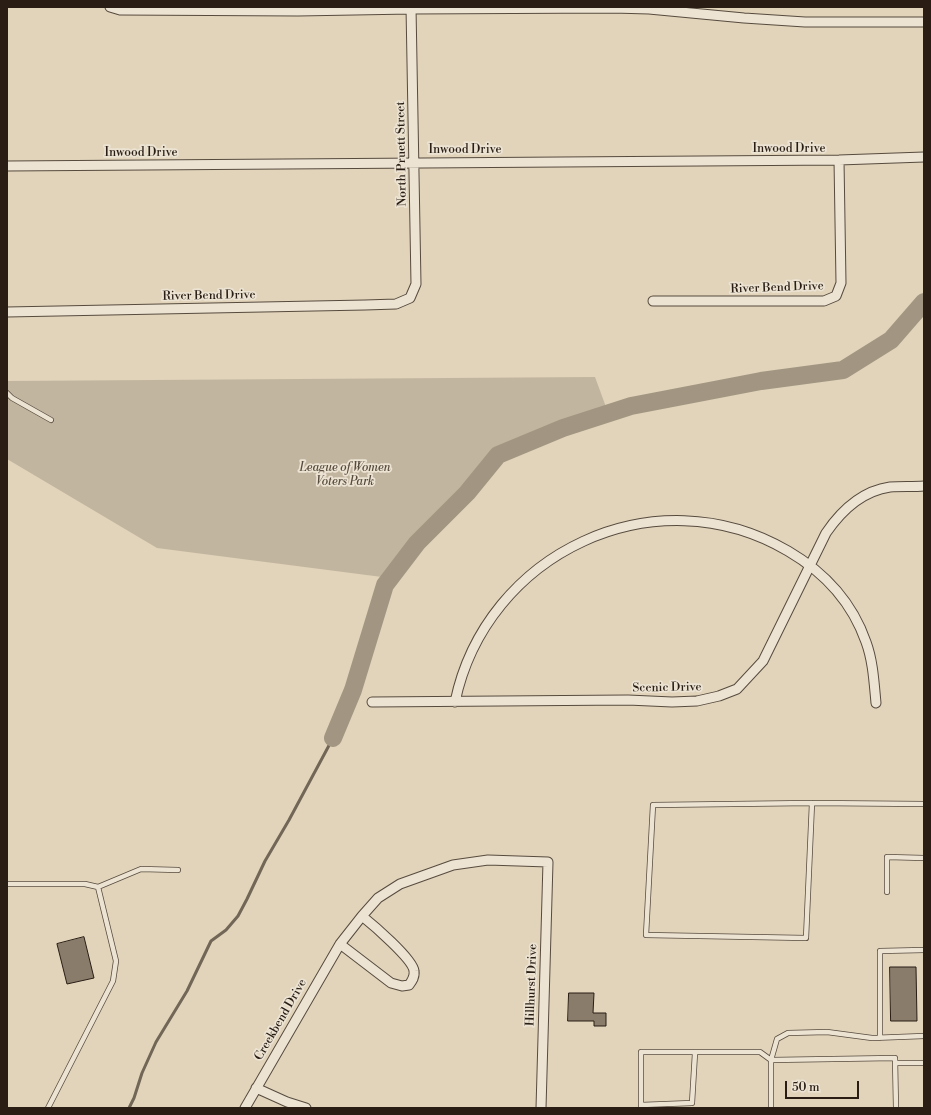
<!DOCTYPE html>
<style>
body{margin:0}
#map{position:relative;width:931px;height:1115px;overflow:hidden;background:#e1d4bb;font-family:"Libre Bodoni",serif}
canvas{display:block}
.frame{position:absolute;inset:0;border:8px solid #291d14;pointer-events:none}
.scale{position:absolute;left:785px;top:1081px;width:74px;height:18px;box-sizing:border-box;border:2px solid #291d14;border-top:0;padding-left:5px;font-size:12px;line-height:14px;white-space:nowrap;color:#291d14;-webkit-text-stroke:3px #ece3d3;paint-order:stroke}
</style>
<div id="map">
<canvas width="931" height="1115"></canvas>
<div class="frame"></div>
<div class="scale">50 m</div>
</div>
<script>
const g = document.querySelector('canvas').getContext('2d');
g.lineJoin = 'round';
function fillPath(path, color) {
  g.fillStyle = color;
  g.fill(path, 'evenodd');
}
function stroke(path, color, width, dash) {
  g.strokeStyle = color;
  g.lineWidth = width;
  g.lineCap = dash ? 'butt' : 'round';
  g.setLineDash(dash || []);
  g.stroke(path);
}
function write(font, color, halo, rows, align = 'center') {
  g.font = font + ' "Libre Bodoni",serif';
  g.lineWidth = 3.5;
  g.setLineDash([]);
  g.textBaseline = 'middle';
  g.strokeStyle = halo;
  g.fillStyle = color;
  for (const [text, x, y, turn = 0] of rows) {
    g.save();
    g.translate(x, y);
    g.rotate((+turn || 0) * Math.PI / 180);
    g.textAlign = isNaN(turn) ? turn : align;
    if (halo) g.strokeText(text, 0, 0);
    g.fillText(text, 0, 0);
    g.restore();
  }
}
const green = new Path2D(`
 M595,377l11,30 -102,38 -122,132 -225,-29 -150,-89v-78z`);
const stream = new Path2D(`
 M129,1108l5,-10 8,-25 14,-31 31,-51 24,-50 15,-11 12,-14 9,-17 18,-38 24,-41 44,-82`);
const river = new Path2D(`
 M333,738l20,-48 32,-105 32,-42 50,-50 31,-38 65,-27 68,-22 130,-25 82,-11 48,-30 33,-38`);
const building = new Path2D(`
 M84,937l10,41 -27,6 -10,-40z
 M890,967h26l1,54h-26z
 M569,993h25l-1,20h13v13h-12v-5h-26z`);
const lane = new Path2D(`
 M7,393l5,5 39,22
 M812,803l-6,135 -160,-3 7,-130z
 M812,803l112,1
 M7,884h78l13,3 18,74 -3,20 -65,127
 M98,887l43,-18 37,1
 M887,892v-35l37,1
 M880,1038v-87l44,-1
 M895,1063h29
 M641,1105l51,-2 3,-50
 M641,1108v-56h119l11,8v48
 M896,1108l-1,-50 -124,2 6,-21 11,-6 39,-1 45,6 52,-2`);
const street = new Path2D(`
 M110,7l10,3 178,1 113,-2 202,-1 36,1 95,9 61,4h119
 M7,166l832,-6 85,-3
 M653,301h171l12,-5 5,-13 -2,-123
 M7,312l358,-7 31,-1 14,-6 6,-14 -5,-277
 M372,702l256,-2 44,2 25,-1 22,-5 18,-7 26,-28 63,-128c15,-22 36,-42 64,-46 11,-1 23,0 34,-1
 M455,702c31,-149 200,-229 333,-151 36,21 64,51 78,91 7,19 8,40 10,61
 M340,944l51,39 11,3 7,-1c3,-4 6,-8 5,-14 -1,-12 -42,-47 -52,-55
 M256,1088l31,14 19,6
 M245,1108l95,-164 22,-28 16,-18 22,-14 53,-19 35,-5 60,2 -7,246`);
const streetNames = [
 ["Inwood Drive",789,149],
 ["Inwood Drive",465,150],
 ["Inwood Drive",141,153],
 ["North Pruett Street",402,154,-91],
 ["River Bend Drive",777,288,-2],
 ["River Bend Drive",209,296,-1],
 ["Scenic Drive",667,688,-1],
 ["Hillhurst Drive",532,985,-88],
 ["Creekbend Drive",281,1020,-60]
];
const parkNames = [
 ["League of Women",345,468],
 ["Voters Park",345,482]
];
fillPath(green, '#c2b59f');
stroke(stream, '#726656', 3);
stroke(river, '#a29682', 18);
fillPath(building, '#897c6b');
stroke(building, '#291d14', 1);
stroke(lane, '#574b3e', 6);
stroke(street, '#574b3e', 11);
stroke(lane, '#ece3d3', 4.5);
stroke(street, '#ece3d3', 9);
write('12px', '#291d14', '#ece3d3', streetNames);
write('italic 12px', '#574b3e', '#ece3d3', parkNames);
</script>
